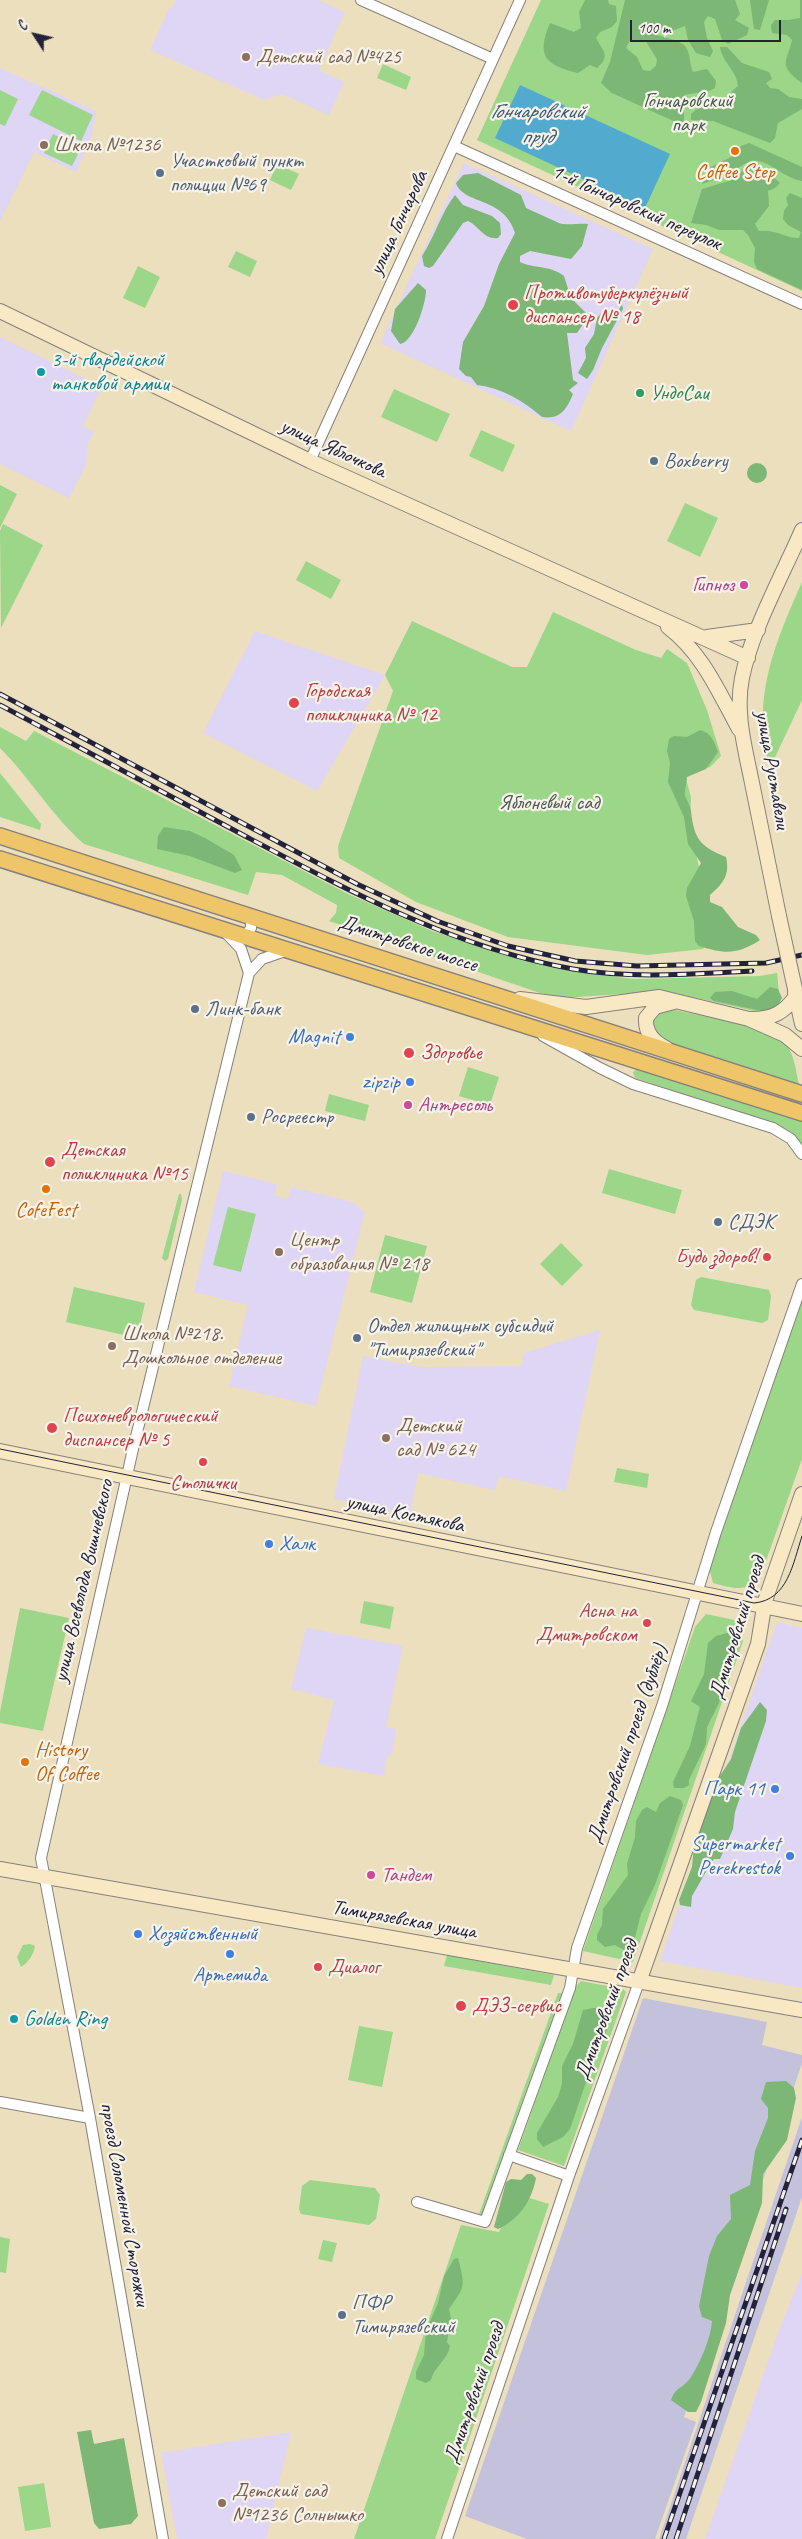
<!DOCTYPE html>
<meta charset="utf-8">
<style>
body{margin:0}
#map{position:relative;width:802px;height:2539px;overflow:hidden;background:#ecdfbd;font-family:Caveat,sans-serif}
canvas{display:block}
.north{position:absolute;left:10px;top:10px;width:50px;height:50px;-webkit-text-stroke:4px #f7f3e8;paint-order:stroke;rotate:305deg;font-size:14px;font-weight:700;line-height:20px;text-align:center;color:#22223b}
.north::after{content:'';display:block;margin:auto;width:18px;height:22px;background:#22223b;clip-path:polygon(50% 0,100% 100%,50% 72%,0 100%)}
.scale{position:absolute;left:630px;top:20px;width:151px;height:22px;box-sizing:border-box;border:2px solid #22223b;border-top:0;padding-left:6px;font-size:15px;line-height:18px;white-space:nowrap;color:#22223b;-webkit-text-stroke:4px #f7f3e8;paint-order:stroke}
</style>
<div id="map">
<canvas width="802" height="2539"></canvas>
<div class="north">С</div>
<div class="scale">100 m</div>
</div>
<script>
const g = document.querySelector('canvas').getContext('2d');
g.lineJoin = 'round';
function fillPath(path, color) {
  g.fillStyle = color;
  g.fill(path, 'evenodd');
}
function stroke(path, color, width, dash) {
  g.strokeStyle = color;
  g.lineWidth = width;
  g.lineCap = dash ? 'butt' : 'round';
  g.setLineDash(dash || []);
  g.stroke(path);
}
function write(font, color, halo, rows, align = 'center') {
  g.font = font + ' Caveat,sans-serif';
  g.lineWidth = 4.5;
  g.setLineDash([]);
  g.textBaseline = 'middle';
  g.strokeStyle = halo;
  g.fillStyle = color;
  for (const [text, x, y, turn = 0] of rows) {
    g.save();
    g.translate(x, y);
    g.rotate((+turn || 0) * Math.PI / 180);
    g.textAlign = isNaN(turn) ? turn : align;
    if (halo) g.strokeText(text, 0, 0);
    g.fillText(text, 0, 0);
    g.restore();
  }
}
const built = new Path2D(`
 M176,0h142l27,12 -26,58 25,12 -15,33 -47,-21 -18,6 -114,-50 19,-42 3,1z
 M0,68l96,43 -5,28 -15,33 -42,-20 -34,69z
 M464,163l189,86 -82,182 -191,-88z
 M0,337l102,50 -19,39 11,6 -6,11 -2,22 -17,33 -69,-34z
 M255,631l130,44 -68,116 -114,-58z
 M223,1171l54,13 -2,12 13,3 3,-12 61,15 13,10 -49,194 -87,-20 19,-81 -54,-13z
 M600,1330l-34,161 -67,-15 -4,14 -77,-17 -8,42 -76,-16 29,-143 58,11 100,-1 3,-13z
 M777,1622l25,6v360l-142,-27z
 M306,1628l97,18 -17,81 10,2 -3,22 -6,7 -3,18 -66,-12 16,-64 -43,-11z
 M802,2273v266h-97l73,-206z
 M291,2432l-25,107h-89l-16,-86z`);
const industrial = new Path2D(`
 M643,1998l124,24 -5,23 40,10v8l-118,354 12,5 -41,117h-128l-62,-23z
 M802,2117v80l-116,342h-27z`);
const green = new Path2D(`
 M541,0h261v291l-325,-151z
 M383,64l28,13 -5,13 -29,-12z
 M0,90l18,9 -13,27 -5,-2z
 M42,90l51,25 -12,26 -52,-26z
 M53,134l28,14 -9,18 -28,-13z
 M277,164l22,10 -8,16 -21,-10z
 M236,251l21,10 -7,16 -22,-10z
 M138,266l22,11 -15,31 -22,-10z
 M394,389l56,25 -13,28 -56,-25z
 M481,430l34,15 -12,27 -34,-16z
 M0,485l17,9 -17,34z
 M685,503l33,15 -18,39 -33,-16z
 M3,524l40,21 -42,83 -1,-97z
 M306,561l35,19 -10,19 -35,-19z
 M802,582v118l-32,68c-20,-68 5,-125 32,-186z
 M553,612l83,38 25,8 6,-9 20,14 20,47 14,46 -11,11 -25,8 6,22 -1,27 23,111 -10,14 -56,6 -139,-18 -92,-35 -77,-44 -1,-12 55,-155 -8,-16 27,-54 100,46h15z
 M0,727l26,14 8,-10 312,162 86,38 72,24 67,16 63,8 126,-3 17,-3 3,31 -5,6 -12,3 -97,-22 -103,7 -23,-5 -211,-72 7,-8 1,-8 -55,-30 -26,-3 -8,23 -164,-51c-32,-28 -54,-66 -84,-96z
 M0,773l41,51 -1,6 -40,-13z
 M666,1008c28,7 102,17 120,37 9,10 10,28 13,40l-139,-45 -9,-10 2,-14z
 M468,1067l31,10 -9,28 -31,-9z
 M639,1068l163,53v23l-11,-12 -11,-6 -145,-48 -2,-6z
 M329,1094l40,11 -4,16 -40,-10z
 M609,1169l73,21 -7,24 -73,-21z
 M179,1194h2l1,6 -14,59 -3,2 -3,-3z
 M228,1207l28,7 -15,58 -28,-7z
 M385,1235l42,11 -15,57 -42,-11z
 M561,1243l22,22 -21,21 -22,-22z
 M701,1277l68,13 2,6 -3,24 -6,3 -68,-13 -3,-5 5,-25z
 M74,1287l71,16 -8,35 -71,-16z
 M802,1299v160l-42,119c-15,15 -28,10 -47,5l-4,-16z
 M617,1468l32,6 -2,14 -33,-6z
 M364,1601l30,6 -4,22 -30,-6z
 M20,1608l49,10 -26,113 -43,-8v-11z
 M706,1614l33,7 4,20 -110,321 -50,-11 112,-324z
 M30,1944l5,2c-2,9 -6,16 -14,21l-4,-10 6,-12z
 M447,1955l107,20 -3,10 -107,-19z
 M581,1981l42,8 3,3 -62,174 -46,-16 58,-164z
 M558,1993h6l-81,226 -5,-2z
 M359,2026l34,6 -11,55 -34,-7z
 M310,2180l65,8 5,7 -4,24 -7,6 -68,-11 -2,-5 3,-23z
 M516,2194l33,10 -114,335h-81l107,-314 38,7z
 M0,2237l10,2 -4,34 -6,-1z
 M323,2240l14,3 -5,19 -14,-3z
 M44,2483l7,44 -26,4 -7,-44z`);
const forest = new Path2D(`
 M585,0h23l1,4 7,2 1,15 -5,6 -12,5 -4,6c7,13 15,18 1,30l-7,-3 -12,8c-33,-8 -42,-17 -28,-50l24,9 7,-4 -2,-16z
 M625,0h110l5,14 -5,6 14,8 -2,7 -19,9 -6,-4 -7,-21 -7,-3 -4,6 3,16 6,13 -3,6 -14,-4 -8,-13 -3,-14 -13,5 -20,-7 -7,2c8,13 28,10 39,19 7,7 5,18 9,27l14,-3 9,12 -1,7 -6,3 -25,4v27l-4,2 -68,-31 -11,-10 9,-21zM630,40h15l12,19 -1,7 -6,5 -7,-1 -6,-13 -11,-9z
 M750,0h19l-9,30 -6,-1z
 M800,0h2v83c-25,-18 -15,-21 -10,-43l-5,-5 -15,-2 -1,-8 4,-5h14l11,-2z
 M720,47h7l15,16 27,9 3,7 -6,4 4,5 8,1 11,8 13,2v10l-24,14 -3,15 -5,5 -57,-22 -22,-1v-6l6,-5 34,-10 1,-8 6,-5c-1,-15 -16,-24 -18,-39z
 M749,143l53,24v14c-13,-2 -23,-11 -35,-17 -18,-9 -24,3 -39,10 -8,4 -17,7 -26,10l9,-17 20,-10 10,-11z
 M757,166c6,9 16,9 23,17l-5,5 -7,3 1,15 -14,18 4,7c17,-2 26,7 40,7l2,-6 -13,-7 -5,-6 1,-8 4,-6 -2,-7 4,-5 12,5v92l-45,-21 -3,-7 1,-14 -7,-13 -5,-5h-24l-13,-5 -15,-2 11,-34 30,-9 11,-10z
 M478,173l43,22 5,13 33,15c8,3 19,0 29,1l-6,22 -11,13 -41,-8 -10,5v6c15,7 30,3 44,14l7,22 16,16 -1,6 -9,13h-10l6,47 5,3 -9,7 4,4c-6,15 -13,26 -31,23 -18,-16 -40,-29 -65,-32l-6,-8 -5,-1 -7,-7 4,-27 21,-36 15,-42 16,-31c-11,-37 -52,-28 -59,-50l7,-8z
 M455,195l8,10 29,11 8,7 1,11 -3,4c-14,2 -19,-12 -30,-17l-5,2 -30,43 -4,2 -5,-2 -2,-10c13,-20 19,-43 33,-61z
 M418,283l8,7c0,13 -12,52 -26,54l-9,-13 4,-22z
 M622,304l1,5 -21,39 -9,22 -6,9 -9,-6 8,-15 -1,-10 9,-14 3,-16 7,-8 12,5z
 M747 473a10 10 0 1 1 20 0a10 10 0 1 1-20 0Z
 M700,730c12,3 14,12 18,22l-12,17 -19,8c0,5 -3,13 -2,19 2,5 5,9 6,15 3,27 8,35 35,46 4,17 -2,26 -16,38v7l12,5 16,20 18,8 4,5c-23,15 -36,14 -61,6l-4,-5 -1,-20 -8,-25 1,-8 14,-25 -13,-19 -4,-27 -16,-35 2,-19 -3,-12 2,-12 5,-3 13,1z
 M164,827l26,4 15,7 29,17 8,15 -7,3 -45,-17 -33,-7 1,-13z
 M770,987l8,2 4,9 -5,9 -10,5 -53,-11 -4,-3 5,-6 17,-1 25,8z
 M735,1631l1,11 -17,61 -12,24 -1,17 -17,36v5l-5,3h-10l-1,-6 17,-36 10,-39 -9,-6 13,-27 4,-31 8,-7z
 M760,1702l7,8 -1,11 -31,91 -2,17 -13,30h-6l-3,4 -19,33 -1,11 -11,-2 -1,-5 13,-33 2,-22 7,-22 19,-47 11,-17 10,-31z
 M670,1796l11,4 2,5 -28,80 -14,29 -8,31 -9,5 -9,-5 -10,2 -8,-7v-5l5,-10 1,-16 25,-34 -1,-11 8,-27 1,-16 6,-11 5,-3 9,5 4,-9z
 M593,2008h14l3,10 -2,10 -13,28 -25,73 -7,8 -20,10 -6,-8v-6l21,-36 4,-13v-18l11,-22 10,-34z
 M786,2081l8,7 2,10 -9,42 -24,34 -1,29 -32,92 -4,28 -25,79 -5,10h-8l-17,-12c5,-14 13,-12 20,-23 9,-14 20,-39 21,-56l-10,-4 -3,-11 10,-50 8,-20 14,-17 -1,-24 20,-10 5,-34 13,-33v-10l-7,-9 5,-17z
 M527,2174h5l4,4c-4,22 -17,42 -38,51l-4,-2 12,-45 5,-3 10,1z
 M458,2258c7,29 8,27 -9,51l2,10 -4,23 3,4c-2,13 -16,21 -19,34l-5,3 -10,-4v-7l8,-17 2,-24 12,-28 6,-27 10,-17z
 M91,2430l3,14 30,-6 14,78 -7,8 -32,5 -5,-6 -17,-91z`);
const water = new Path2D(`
 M520,85l150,69 -25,54 -150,-70z`);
const street = new Path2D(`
 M361,0l132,59
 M454,146l348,158
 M310,461l210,-461
 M238,935l9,-1 4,-6v-8l-5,-6
 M249,973l13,-14 23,-8
 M543,1036l57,32 33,16 140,44 18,11 11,15
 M0,2102l90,16
 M509,2155l60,21
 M417,2202l68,20 85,-234 7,-40 85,-242 54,-174 86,-248
 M163,2539l-73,-421 -49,-260 92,-409 116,-476 -8,-24 -15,-16
 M447,2539l122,-363 70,-194`);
const secondary = new Path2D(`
 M0,311l310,150 438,197
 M668,627c35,27 50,64 71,102
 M707,637l51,-7
 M779,916c-9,-44 -18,-89 -27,-133 -7,-35 -17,-70 -10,-105 9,-46 41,-104 60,-148
 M795,992l7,32
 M520,999l66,8 73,-10 90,22 36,16 17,14
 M751,1019c21,0 33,-6 45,-23
 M666,1048c-13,-6 -21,-16 -20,-30l9,-11 19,-5
 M0,1451l802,163
 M0,1869l802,141
 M639,1982l119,-338 7,-43 37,-107`);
const primary = new Path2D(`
 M0,836l802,258
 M0,859l802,254`);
const tram = new Path2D(`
 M0,1449l754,154c34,-3 39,-40 48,-67`);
const rail = new Path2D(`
 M0,694l357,190 80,37 71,25 67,15 62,5 129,-3 36,-8
 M0,705c82,44 163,87 245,131 104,55 210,112 328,133 58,10 120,5 179,2
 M664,2539l138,-399
 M676,2539l110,-330`);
const secondaryBridge = new Path2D(`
 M779,916l16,73`);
const markers = [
 [246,57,5,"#8d6e63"],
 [44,145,5,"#8d6e63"],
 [735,151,5,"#e8710a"],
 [160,173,5,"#5c6f8a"],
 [513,305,6,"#e0444e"],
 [41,372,5,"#0f9aa8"],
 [640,393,5,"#2e9e5b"],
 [654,461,5,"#5c6f8a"],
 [744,585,5,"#d1479c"],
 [294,703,6,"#e0444e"],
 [195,1009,5,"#5c6f8a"],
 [350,1037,5,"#3f7fe0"],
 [409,1053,6,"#e0444e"],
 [410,1082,5,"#3f7fe0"],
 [408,1105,5,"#d1479c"],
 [251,1117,5,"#5c6f8a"],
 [50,1162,6,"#e0444e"],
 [46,1189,5,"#e8710a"],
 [718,1222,5,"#5c6f8a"],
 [279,1252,5,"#8d6e63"],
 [767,1257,5,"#e0444e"],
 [357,1338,5,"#5c6f8a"],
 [112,1346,5,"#8d6e63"],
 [52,1428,6,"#e0444e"],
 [386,1438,5,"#8d6e63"],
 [203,1462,5,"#e0444e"],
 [269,1544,5,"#3f7fe0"],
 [647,1623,5,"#e0444e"],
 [25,1762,5,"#e8710a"],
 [775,1789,5,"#3f7fe0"],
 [790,1856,5,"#3f7fe0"],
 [371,1875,5,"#d1479c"],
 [138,1934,5,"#3f7fe0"],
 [230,1954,5,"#3f7fe0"],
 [318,1967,5,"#e0444e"],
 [461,2006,6,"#e0444e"],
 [14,2019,5,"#0f9aa8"],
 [342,2315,5,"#5c6f8a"],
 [222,2503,5,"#8d6e63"]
];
const educationNames = [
 ["Детский сад №425",256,57],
 ["Школа №1236",54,145],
 ["Центр",289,1240],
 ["образования № 218",289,1264],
 ["Школа №218.",122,1334],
 ["Дошкольное отделение",122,1358],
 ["Детский",396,1426],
 ["сад № 624",396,1450],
 ["Детский сад",232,2491],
 ["№1236 Солнышко",232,2515]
];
const parkNames = [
 ["Гончаровский",688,101],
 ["парк",688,125],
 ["Яблоневый сад",549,803]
];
const serviceNames = [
 ["Участковый пункт",170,161],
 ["полиции №69",170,185],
 ["Boxberry",664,461],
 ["Линк-банк",205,1009],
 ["Росреестр",261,1117],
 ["СДЭК",728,1222],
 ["Отдел жилищных субсидий",367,1326],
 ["\"Тимирязевский\"",367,1350],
 ["ПФР",352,2303],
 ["Тимирязевский",352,2327]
];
const foodNames = [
 ["Coffee Step",735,172],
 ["CofeFest",46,1210],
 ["History",35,1750,"left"],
 ["Of Coffee",35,1774,"left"]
];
const streetNames = [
 ["1-й Гончаровский переулок",636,208,24],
 ["улица Гончарова",399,223,-65],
 ["улица Яблочкова",333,449,25],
 ["улица Руставели",772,770,80],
 ["Дмитровское шоссе",408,944,18],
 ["улица Костякова",405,1514,12],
 ["улица Всеволода Вишневского",84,1581,-77],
 ["Дмитровский проезд",738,1628,-73],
 ["Дмитровский проезд (дублёр)",628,1744,-71],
 ["Тимирязевская улица",404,1920,10],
 ["Дмитровский проезд",607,2010,-70],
 ["проезд Соломенной Сторожки",124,2204,80],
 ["Дмитровский проезд",475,2393,-71]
];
const healthNames = [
 ["Противотуберкулёзный",524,293],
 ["диспансер № 18",524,317],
 ["Городская",305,691],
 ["поликлиника № 12",305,715],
 ["Здоровье",420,1053],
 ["Детская",61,1150],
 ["поликлиника №15",61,1174],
 ["Будь здоров!",757,1257,"right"],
 ["Психоневрологический",63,1416],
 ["диспансер № 5",63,1440],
 ["Столички",203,1483,"center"],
 ["Асна на",637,1611,"right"],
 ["Дмитровском",637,1635,"right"],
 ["Диалог",328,1967],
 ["ДЭЗ-сервис",472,2006]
];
const cultureNames = [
 ["3-й гвардейской",51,360],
 ["танковой армии",51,384],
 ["Golden Ring",24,2019]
];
const leisureNames = [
 ["УндоСаи",650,393]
];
const hotelNames = [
 ["Гипноз",734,585,"right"],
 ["Антресоль",418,1105],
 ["Тандем",381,1875]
];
const shopNames = [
 ["Magnit",340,1037],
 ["zipzip",400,1082],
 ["Халк",279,1544,"left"],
 ["Парк 11",765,1789],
 ["Supermarket",780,1844],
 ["Perekrestok",780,1868],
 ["Хозяйственный",148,1934,"left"],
 ["Артемида",230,1975,"center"]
];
const waterNames = [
 ["Гончаровский",537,112],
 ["пруд",537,137]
];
fillPath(built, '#dfd5f5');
fillPath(industrial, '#c3c1db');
fillPath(green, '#9bd689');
fillPath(forest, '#7cb775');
fillPath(water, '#52abcf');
stroke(street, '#87807c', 12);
stroke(secondary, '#87807c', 16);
stroke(primary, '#87807c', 18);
stroke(street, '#fff', 10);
stroke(secondary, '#f8e8c3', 14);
stroke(primary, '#eec569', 15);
stroke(tram, '#22223b', 1);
stroke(rail, '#22223b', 5);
stroke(rail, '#f7f3e8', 3, [9]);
stroke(secondaryBridge, '#87807c', 16, []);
stroke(secondaryBridge, '#f8e8c3', 14);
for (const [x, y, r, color] of markers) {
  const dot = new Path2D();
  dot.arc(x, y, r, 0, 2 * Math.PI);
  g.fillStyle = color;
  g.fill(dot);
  stroke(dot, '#f7f3e8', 2);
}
write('21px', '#785e54', '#f7f3e8', educationNames, 'left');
write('21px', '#465852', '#f7f3e8', parkNames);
write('21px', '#4e5e75', '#f7f3e8', serviceNames, 'left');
write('21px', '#c56008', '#f7f3e8', foodNames);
write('21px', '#22223b', '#f7f3e8', streetNames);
write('21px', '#be3a42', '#f7f3e8', healthNames, 'left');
write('21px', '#0d838f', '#f7f3e8', cultureNames, 'left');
write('21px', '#27864d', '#f7f3e8', leisureNames, 'left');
write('21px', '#b23c85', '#f7f3e8', hotelNames, 'left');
write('21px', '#366cbe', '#f7f3e8', shopNames, 'right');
write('italic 22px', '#355976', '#f7f3e8', waterNames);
</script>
